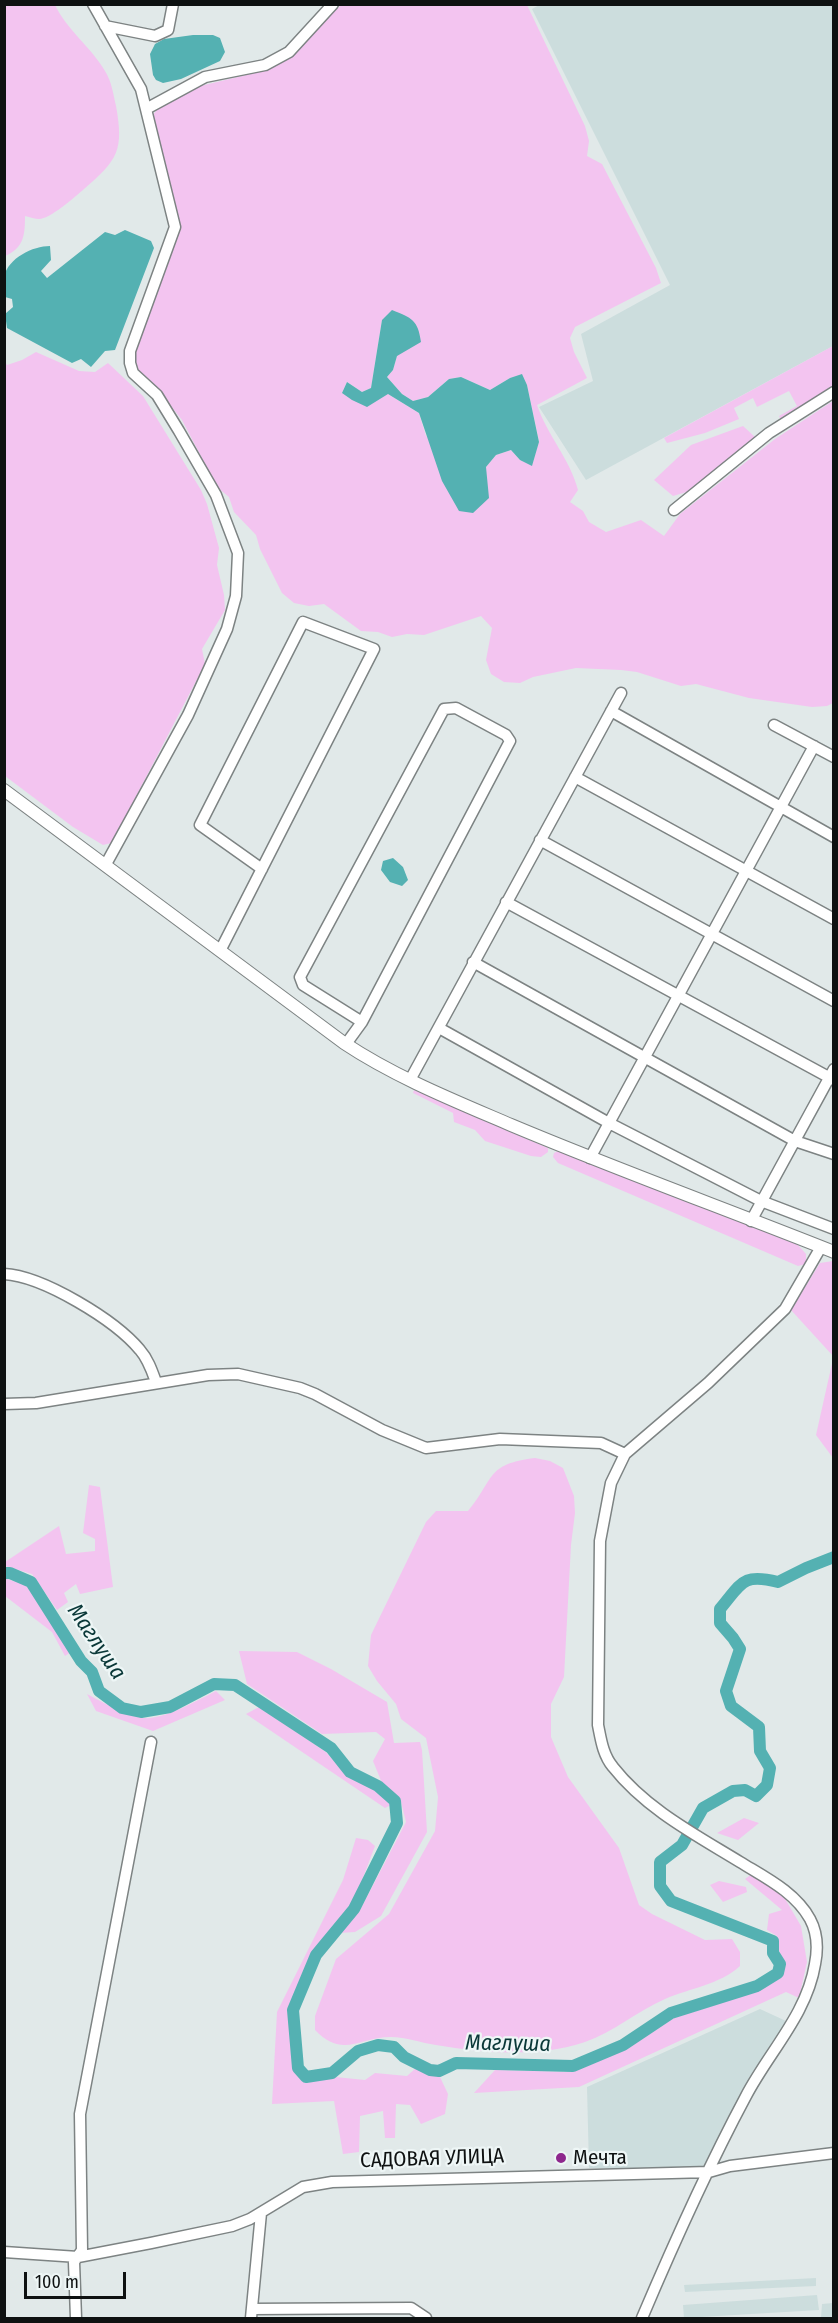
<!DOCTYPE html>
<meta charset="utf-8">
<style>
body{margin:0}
#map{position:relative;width:838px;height:2323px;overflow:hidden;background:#e1e9e9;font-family:"Fira Sans Condensed",sans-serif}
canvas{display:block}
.frame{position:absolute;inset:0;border:6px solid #0e1111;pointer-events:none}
.scale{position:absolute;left:24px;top:2272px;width:102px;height:27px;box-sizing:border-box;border:3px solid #0e1111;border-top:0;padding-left:8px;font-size:18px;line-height:21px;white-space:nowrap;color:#0e1111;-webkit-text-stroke:4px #eef6f6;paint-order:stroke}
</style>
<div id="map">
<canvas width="838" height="2323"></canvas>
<div class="frame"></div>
<div class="scale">100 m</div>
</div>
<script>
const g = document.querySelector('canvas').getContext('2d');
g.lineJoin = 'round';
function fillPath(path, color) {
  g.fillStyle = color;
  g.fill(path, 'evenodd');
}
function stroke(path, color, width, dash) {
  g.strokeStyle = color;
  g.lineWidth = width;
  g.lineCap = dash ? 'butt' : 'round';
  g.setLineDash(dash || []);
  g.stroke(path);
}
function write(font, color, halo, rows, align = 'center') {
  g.font = font + ' "Fira Sans Condensed",sans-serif';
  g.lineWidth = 4.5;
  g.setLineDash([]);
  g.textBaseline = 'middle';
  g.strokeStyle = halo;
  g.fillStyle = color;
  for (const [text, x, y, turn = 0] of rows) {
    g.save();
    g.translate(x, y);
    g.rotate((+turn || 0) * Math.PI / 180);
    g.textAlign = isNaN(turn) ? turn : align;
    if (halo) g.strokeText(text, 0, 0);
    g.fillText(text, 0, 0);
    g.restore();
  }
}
const built = new Path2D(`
 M541,4l292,1v341l-247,134 -47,-73 54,-26 -12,-47 89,-49 -138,-276z
 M760,2009l26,12 -84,148 -113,-1 -2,-81z
 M816,2278v8l-131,6 -1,-7z
 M817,2295l2,15 -135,8 -1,-13z
 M833,2303v15h-12l1,-14z`);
const green = new Path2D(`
 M5,4l50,1c12,25 36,42 50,66 7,11 8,23 11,35 8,44 2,54 -32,83 -9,8 -34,30 -45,30 -4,0 -9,-2 -14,-3 0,19 -1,32 -20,40z
 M341,5h186l58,121 4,15 -2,15 15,8 54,104 5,15 -86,44 -5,11 4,14 13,26 -50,27c10,30 33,54 41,85l-8,12 13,9 6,11 17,10 35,-12 23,16 16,-22 95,-75 58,-38v302l-6,3 -15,1 -63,-9 -53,-14 -15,2 -44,-14 -16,-2 -45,-2 -43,9 -13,6 -16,-1 -13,-8 -5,-14 6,-32 -11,-12 -57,19 -17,-1 -15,3 -14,-5 -17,-1 -37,-27 -15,2 -15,-3 -12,-10 -22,-44 -4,-14 -22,-23 -5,-15 -12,-10 -35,-67 -31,-39 -12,-9 -4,-7v-15l45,-120 -28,-114 5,-6 39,-23 63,-15 23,-10zM382,320l15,36 -4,14 -6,7 15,17 11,7 15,-4 21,-18 12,-2 29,13 20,-12 12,-3 5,10 12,56 -7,24 -12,-5 -9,-10 -15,5 -10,12 -60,-31 -7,-23 -31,-19 -46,-1 5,-11 15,10 9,-4z
 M833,346v43l-51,33 -3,-6 18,-10 -8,-15 -32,16 -4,-9 -19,10 5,11 -34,14 -38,10 -3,-5z
 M36,352l43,19 16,1 13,-9 35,33 58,94 6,14 12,44 -2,17 7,30 1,15 -23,39 3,15 -87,167 -7,12 -8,2 -30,-18 -68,-51v-414l2,3 15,-5z
 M743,426l12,11 -65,54 -17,5 -19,-16 37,-35z
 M414,1090l134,58v4l-7,5 -10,-1 -46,-15 -10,-11 -21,-8 -1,-9 -40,-20z
 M560,1150l237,94 9,10v10l-8,2 -240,-103 -5,-6 1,-4z
 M833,1261h1l-1,95 -42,-46 29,-47z
 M833,1359v99l-17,-23z
 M535,1458l15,3 13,7 11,28 1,17 -4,32 -7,132 -13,27v33l17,40 51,71 20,57 13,9 53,26 27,-1 8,13v14c-21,19 -50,22 -75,33 -28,12 -51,33 -80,43 -49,16 -100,11 -149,3 -15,-2 -30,-8 -45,-8 -32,0 -48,22 -76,-7v-14l21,-57 53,-45 46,-83 3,-34 -12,-59 -25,-19 -5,-15 -19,-23 -9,-15 3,-31 55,-113 10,-11h32c27,-32 17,-47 67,-53z
 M89,1485l11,2 13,100 -33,7 -4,-10 -12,9 4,9 -11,8 -25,-36 -27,-8v-4l54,-36 7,28 29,-3v-12l-12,-6z
 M4,1578l25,8 42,66 -6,4 -13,-24 -47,-36z
 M239,1651l58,1 34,17 56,33 7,41 26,-1 2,8 5,82 -46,84 -26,16 -16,1 20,-21 47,-90 -6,-24 -18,-15 -9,-22 12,-22 -9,-7 -54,2 -75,-50z
 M216,1691l9,9 -72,31 -57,-20 -9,-17c15,8 40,22 57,24 20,2 54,-18 72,-27z
 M259,1707l67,45 20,23 31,15 14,15 -6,3 -139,-94z
 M744,1818l15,5 -21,17 -21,-7z
 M356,1838l12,2 7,6 -20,53 -48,63 -18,48 4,59 12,14 30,-6 30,3 10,-7 32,3 9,-8 24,9 8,17 -3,20 -24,10 -11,-19 -14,-1 -1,34h-10l-2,-27 -23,5 -1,36 -16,2 -9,-53 -62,3 5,-92 66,-132z
 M752,1874l32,23 17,29 6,36 -8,36 -13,-6 -207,95 -105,6 21,-23 78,2 54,-23 47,-31 87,-28 22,-15c2,-16 -6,-22 -6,-39l-10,-6 2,-16 13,-4 -37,-31z
 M719,1881l27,6 1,5 -24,10 -13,-17z`);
const water = new Path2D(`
 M193,35h20l7,3 5,14 -5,9 -39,18 -18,4 -7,-3 -3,-5 -3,-21 5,-10 9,-5z
 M125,230l26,11 3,7 -39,102 -10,1 -14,16 -10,-8 -9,4 -65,-35 -2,-14 8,-7 -1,-8 -7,-2c-1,-7 -2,-14 -1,-20 4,-19 29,-31 46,-31l1,14 -10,11 6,7 58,-46 10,3z
 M392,310c20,8 26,10 29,32l-24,14 -4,14 -6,7 15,17 11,7 15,-4 21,-18 12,-2 29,13 20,-12 12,-4 5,11 12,57 -7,24 -12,-6 -9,-10 -15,5 -10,12 3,31 -16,15 -14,-2 -17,-30 -23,-68 -31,-19 -21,13 -15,-7 -10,-7 5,-11 15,10 9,-4 11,-68z
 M393,858l10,9 5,13 -6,6 -12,-4 -9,-12 2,-9z`);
const river = new Path2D(`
 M4,1573h6l21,9 50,79 11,11 7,19 23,17 19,4 29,-5 44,-23 21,1 96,63 19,24 28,14 17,15 2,22 -43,86 -38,46 -23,55 5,58 8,9 26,-4 26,-22 20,-6 16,2 10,10 26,13 9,1 17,-8 117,3 50,-21 48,-32 86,-27 21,-13 2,-9 -7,-11v-12l-102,-40 -11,-15v-24l22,-17 21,-37 30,-17 12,-1 11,6 11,-11 3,-17 -10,-17 -1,-24 -28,-21 -5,-15 14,-42 -7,-11 -13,-15v-14c22,-26 22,-36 58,-27l28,-14 28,-11`);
const minor = new Path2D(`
 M93,4l48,85 34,138 -45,124v12l3,10 24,22 22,36 37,64 22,58 -2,43 -9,33 -39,86 -82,149
 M105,26l50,10 13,-6 5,-26
 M146,109l59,-32 60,-12 24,-13 44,-48
 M674,510l95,-77 65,-41
 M611,711l223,126
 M774,725l60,32
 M575,777l259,142
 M540,840l294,161
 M506,902l328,178
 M221,949l153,-300 -71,-27 -103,203 62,44
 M473,962l322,179 39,13
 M439,1028l170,95 152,78 73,28
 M346,1044l16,-22 148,-281 -4,-6 -50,-27 -12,1 -144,268 3,8 59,37
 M410,1080l211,-387
 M590,1158l224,-412
 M751,1221l83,-152
 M4,1274c39,2 111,46 136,76 8,9 12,21 16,32
 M4,1404l32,-1 172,-28 30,-1 62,14 15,6 67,36 44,18 74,-9 101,4 24,11
 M4,2252l74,5 73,-14 81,-17 18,-7 53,-32 29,-5 377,-10 21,-6 104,-13
 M252,2309l159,-1 15,10
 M76,2318l-2,-56 8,-12 -2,-136 71,-372
 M251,2318l10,-105
 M642,2318c31,-73 66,-151 104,-222 23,-44 61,-82 69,-132 3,-15 2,-32 -5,-45 -15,-27 -44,-41 -70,-57 -44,-27 -94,-53 -127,-95 -10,-12 -12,-27 -15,-42l2,-184 11,-58 14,-29 83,-71 77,-74 36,-62`);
const major = new Path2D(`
 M4,790l340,253c51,34 111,58 167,82 107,45 215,84 323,127`);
const markers = [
 [561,2158,6,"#8e278d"]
];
const poiNames = [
 ["Мечта",573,2158]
];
const streetNames = [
 ["САДОВАЯ УЛИЦА",432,2159,-2]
];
const waterNames = [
 ["Маглуша",96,1642,56],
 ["Маглуша",508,2044,1]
];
fillPath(built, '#cdd');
fillPath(green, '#f3c4f0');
fillPath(water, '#54b1b2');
stroke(river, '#54b1b2', 12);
stroke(minor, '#7d8383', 13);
stroke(major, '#7d8383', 14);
stroke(minor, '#fff', 10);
stroke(major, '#fff', 12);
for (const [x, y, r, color] of markers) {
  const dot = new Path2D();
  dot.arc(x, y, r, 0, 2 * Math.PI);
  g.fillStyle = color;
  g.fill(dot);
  stroke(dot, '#eef6f6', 2);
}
write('21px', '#0e1111', '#eef6f6', poiNames, 'left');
write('21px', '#0e1111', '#eef6f6', streetNames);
write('italic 22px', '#0a3838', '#eef6f6', waterNames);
</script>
